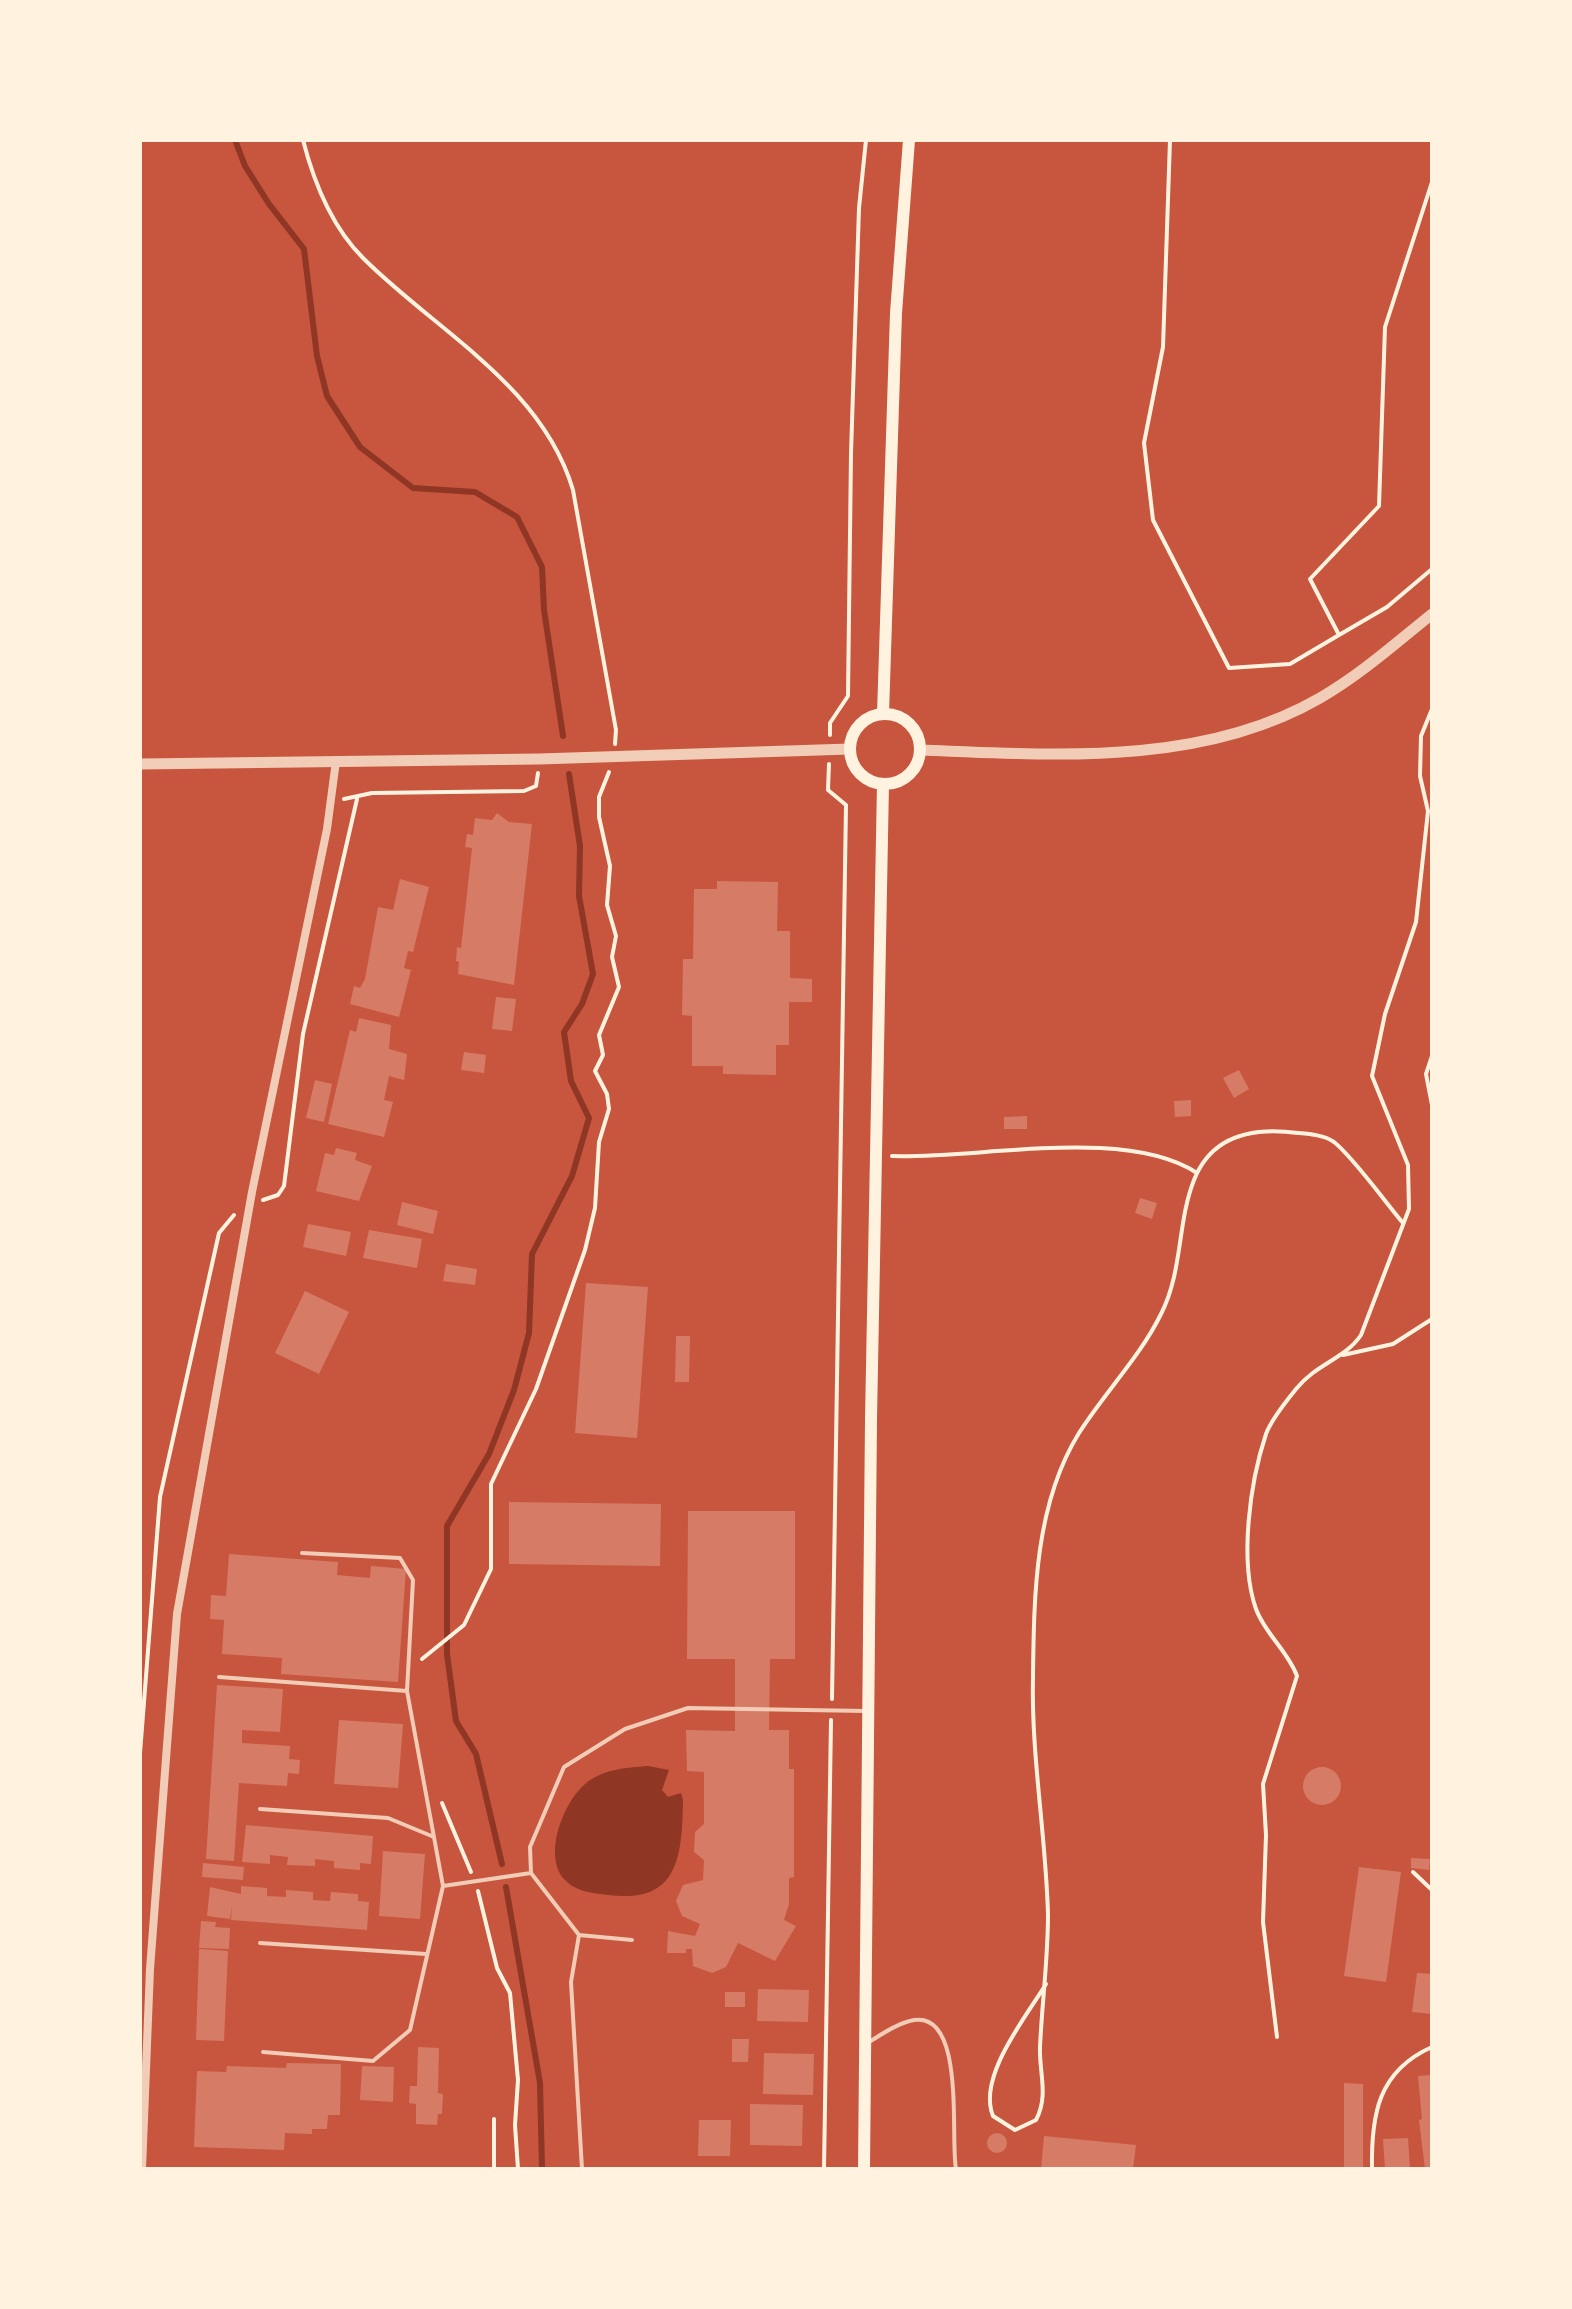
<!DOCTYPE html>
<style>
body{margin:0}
#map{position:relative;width:1572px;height:2309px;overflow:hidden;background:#c8553d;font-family:Quicksand,sans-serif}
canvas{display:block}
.frame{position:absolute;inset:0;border:142px solid #fff3e0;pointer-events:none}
</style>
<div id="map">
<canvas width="1572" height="2309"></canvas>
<div class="frame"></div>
</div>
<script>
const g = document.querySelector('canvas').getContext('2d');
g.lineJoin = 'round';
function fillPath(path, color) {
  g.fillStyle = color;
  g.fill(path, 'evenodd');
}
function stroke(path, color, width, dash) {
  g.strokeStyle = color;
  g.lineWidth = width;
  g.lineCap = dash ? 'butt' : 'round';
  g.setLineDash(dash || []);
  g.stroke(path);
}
const water = new Path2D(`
 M648,1766l21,4 -7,20 6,7 13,-4 2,7c-1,56 -4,104 -74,95 -17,-2 -33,-3 -45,-16 -21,-24 -1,-76 21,-95 18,-15 40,-16 63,-18z`);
const stream = new Path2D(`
 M235,140l10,26 24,38 35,45 13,107 10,40 33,51 53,41 62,4 42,25 25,50 2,43 19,126
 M502,1864l-26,-110 -20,-33 -9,-67v-128l42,-72 25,-64 15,-57 3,-79 40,-78 17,-58 -18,-37 -7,-49 18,-28 11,-30 -14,-78 1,-50 -11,-72
 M506,1887l34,196 2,86`);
const building = new Path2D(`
 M497,813l12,9 23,2 -18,161 -56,-11 1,-12 -3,-1 1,-14 4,1 11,-100 -7,-1 2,-13 6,1 2,-17 17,2z
 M400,879l29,8 -16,65 -5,-1 -4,17 7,2 -12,47 -49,-13 4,-18 6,2 5,-9 13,-72 15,3z
 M717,881l61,1 -1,49h13v47l22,1v23h-23v43h-13v30l-53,-1v-8h-31v-50l-10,-1 1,-56h10l1,-70h23z
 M496,997l20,2 -4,32 -20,-2z
 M359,1018l32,7 -2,24 18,5 -3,26 -15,-4 -5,24 9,2 -9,35 -56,-13 22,-94 6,2z
 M464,1052l22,3 -2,18 -23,-3z
 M1239,1070l10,19 -15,9 -11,-20z
 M315,1080l17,4 -8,38 -18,-4z
 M1191,1100v16l-16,1 -1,-16z
 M1027,1116v13h-23v-12z
 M336,1148l21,5 -2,7 17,6 -13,35 -43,-10 9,-38 9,2z
 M1140,1198l17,5 -5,16 -17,-6z
 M402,1202l36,9 -5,23 -36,-9z
 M308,1224l43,8 -5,24 -43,-9z
 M369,1230l53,9 -5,29 -54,-10z
 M446,1264l31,5 -2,16 -32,-4z
 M586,1283l62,4 -11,151 -62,-5z
 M305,1291l44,21 -30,62 -44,-21z
 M676,1336h14l-1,46h-14z
 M509,1502l152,2 -1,62 -151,-2z
 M688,1511h107v148h-25l-1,71h20v39h5v108l-5,1v26l-5,16 12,6 -21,35 -37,-18 -12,24 -14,6 -19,-7 -1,-17h-6v4h-19l1,-22 27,5 5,-12 -18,-8 -6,-15 7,-16 20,-5 1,-20 -10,-8 1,-20 9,-8v-52l-17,-1 -1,-41 49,1v-72h-48z
 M229,1554l109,8 -1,13 33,3 1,-12 35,3 -8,113 -117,-8 1,-16 -60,-4 2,-34 -14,-1 1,-24 15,1z
 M217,1685l66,4 -3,43 -38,-2v13l48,3 -1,13 11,1 -1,14 -11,-1 -1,13 -48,-3 -5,78 -28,-2z
 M339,1720l64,4 -5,64 -64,-4z
 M1303 1786a19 19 0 1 1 38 0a19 19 0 1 1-38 0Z
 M246,1825l127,11 -2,28 -11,-1v7l-26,-2v-7l-19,-2v7l-28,-1 1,-8 -18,-2v9l-28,-2z
 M383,1851l42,3 -5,65 -41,-3z
 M1411,1858l19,1 -1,11 -18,-2z
 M203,1863l41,4 -1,13 -41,-3z
 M1359,1867l42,5 -15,110 -42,-6z
 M241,1886l26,2v8l19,1v-7l27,2v8l17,1 1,-9 27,2v7l11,1 -2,28 -136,-10 1,-14 -2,13 -23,-3 3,-29 31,7z
 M201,1921l15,1 -1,5 15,1 -1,21 -30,-1z
 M199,1949l29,2 -4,90 -28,-1z
 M1417,1973l15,1v40l-20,-2z
 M758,1989l51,1 -1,32 -51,-1z
 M725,1992h20v15h-20z
 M732,2039h17l-1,23h-16z
 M418,2047l21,1 -1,45 5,1 -1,20h-4l-1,11 -21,-1v-20l-7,-1 1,-17h7z
 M764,2053l50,1 -1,41 -50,-1z
 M287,2063l54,1 -1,51h-12l-1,14h-15v5l-27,-1 -1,17 -90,-3 3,-76 29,1 1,-6 59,2z
 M362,2066l32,1 -1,35 -33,-2z
 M1432,2075v94h-7l-6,-49 3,-1 -4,-43z
 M1344,2083l19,1v85h-19z
 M750,2104l53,1 -1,41 -52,-1z
 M699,2120h32l-1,36h-32z
 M987 2143a10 10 0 1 1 20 0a10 10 0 1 1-20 0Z
 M1044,2136l92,9 -3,24h-92z
 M1408,2138l2,31h-25l-2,-30z`);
const path = new Path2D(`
 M303,140c11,43 28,86 60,118 73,73 179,127 210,232l43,240 -1,14
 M1170,140l-7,207 -19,96 9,77 76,148 61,-4 49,-29 -29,-56 69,-73 6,-179 47,-145
 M1339,635l48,-28 45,-38
 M830,735v-12l18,-27 3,-243 8,-245 7,-68
 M829,764l-1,26 18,15 -14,894
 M344,799l28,-6 152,-2 12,-5 2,-13
 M1432,1056l-6,18 6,31
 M892,1156c88,3 233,-30 305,17
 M263,1200l15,-5 6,-9 19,-152 54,-235
 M1343,1355l50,-11 39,-25
 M422,1659l42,-34 27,-56v-85l45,-95 49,-139 10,-42 4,-66 10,-33 -2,-15 -12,-23 8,-16 -4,-20 20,-48 -7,-30 4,-21 -9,-31 3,-39 -11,-49v-20l10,-25
 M140,1753l20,-256 59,-264 15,-18
 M442,1803l29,69
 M1413,1872l19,18
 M478,1891l19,77 13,25 8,87 -3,45 3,44
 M1046,1984c-20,33 -69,93 -53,132l22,14 21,-10c13,-25 3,-47 4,-73 2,-44 8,-88 8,-132 -2,-80 -17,-159 -15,-239 1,-82 2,-172 46,-243 26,-41 61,-76 82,-119 22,-43 16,-91 33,-134 18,-46 61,-53 104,-47 12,1 26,2 36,9 20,16 51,60 69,81
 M1277,2037l-14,-115 3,-87 -3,-51 34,-108c-9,-25 -32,-42 -41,-67 -17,-48 -6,-127 10,-175 6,-16 20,-32 30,-45 21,-26 49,-30 65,-54l48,-126 -1,-44 -36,-89 13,-62 31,-92 12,-111 -8,-35 1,-40 11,-27
 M494,2169v-50
 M824,2169l7,-449
 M1372,2169c-1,-54 6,-98 60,-122`);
const service = new Path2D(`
 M302,1553l98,5 13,22 -6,111
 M219,1677l188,14 36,195 88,-13
 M260,1809l128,9 46,19
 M579,1935l-8,47 11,187
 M632,1940l-53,-5 -48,-62 -1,-26 34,-80 61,-38 63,-21 177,3
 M260,1943l166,11
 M869,2042c13,-8 29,-19 45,-22 52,-8 36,118 42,149
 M263,2052l110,9 37,-31 33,-144`);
const minor = new Path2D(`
 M142,2169l8,-200 27,-355 75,-422 75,-363 9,-68`);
const tertiary = new Path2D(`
 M921,750c132,5 280,17 399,-52 40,-23 76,-55 112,-84
 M140,764l399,-5 311,-10`);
const secondary = new Path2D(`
 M850 749a35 35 0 1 1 70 0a35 35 0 1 1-70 0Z
 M883,714l13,-401 13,-173
 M864,2169l7,-750 12,-635`);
fillPath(water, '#8f3625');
stroke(stream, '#8f3625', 6);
fillPath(building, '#d67c66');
stroke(path, '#fff3e0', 4);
stroke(service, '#f1ccb7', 4);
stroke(minor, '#f1ccb7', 8);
stroke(tertiary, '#f1ccb7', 11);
stroke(secondary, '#fff3e0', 12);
</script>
